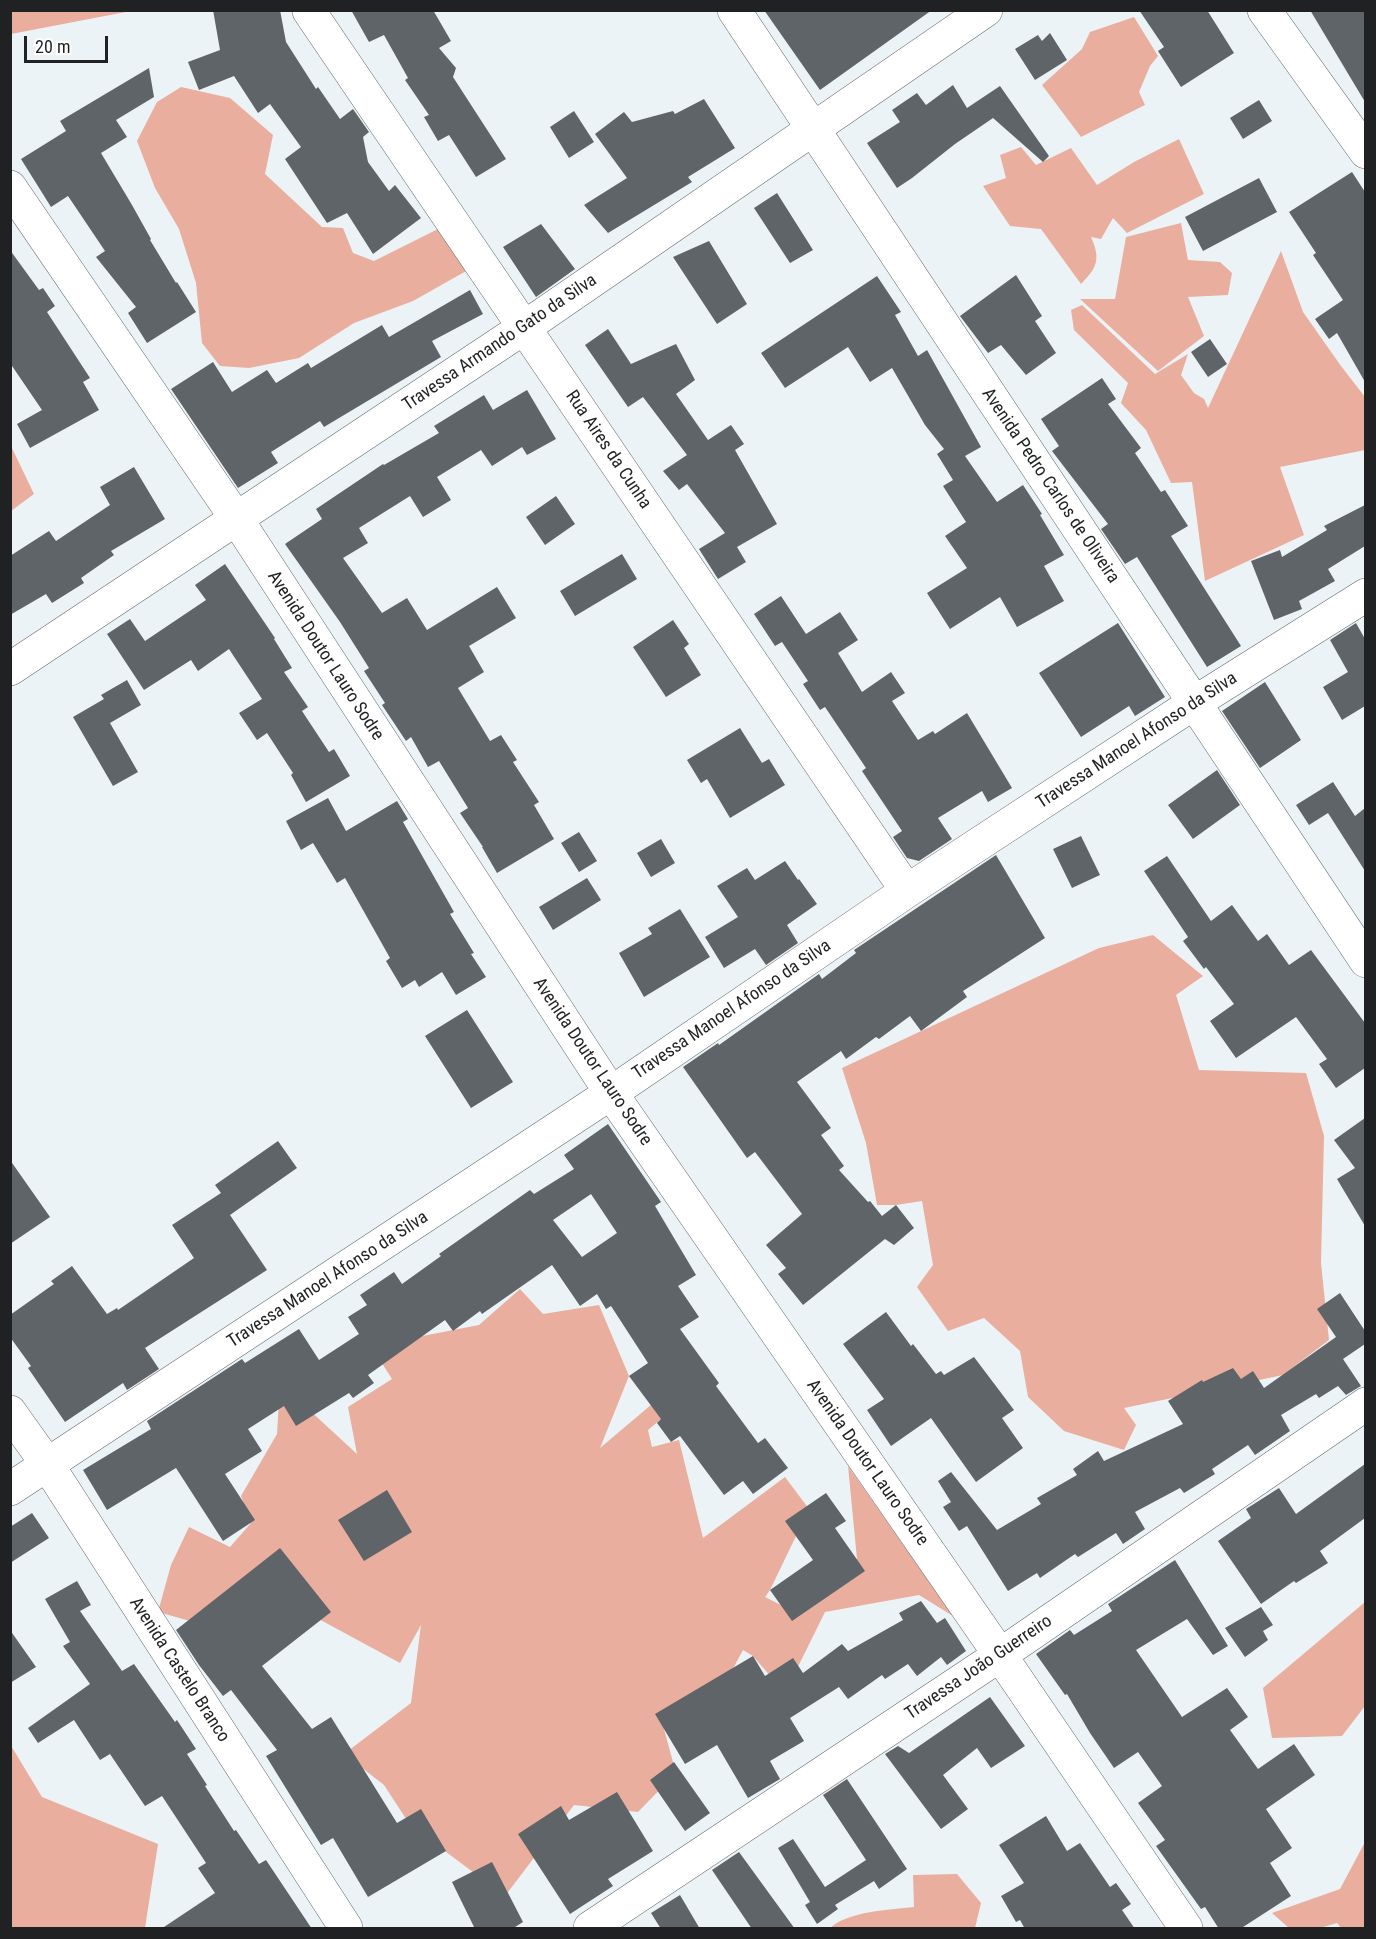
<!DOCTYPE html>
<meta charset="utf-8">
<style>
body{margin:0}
#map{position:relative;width:1376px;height:1939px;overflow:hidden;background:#ecf3f7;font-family:"Roboto Condensed",sans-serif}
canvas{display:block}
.frame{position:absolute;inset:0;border:12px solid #1f2123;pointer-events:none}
.scale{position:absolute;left:24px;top:36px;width:84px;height:27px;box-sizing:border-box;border:3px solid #1f2123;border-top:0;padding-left:8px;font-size:18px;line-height:21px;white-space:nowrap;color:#1f2123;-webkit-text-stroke:4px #fff;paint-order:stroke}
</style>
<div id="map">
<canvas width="1376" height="1939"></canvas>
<div class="frame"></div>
<div class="scale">20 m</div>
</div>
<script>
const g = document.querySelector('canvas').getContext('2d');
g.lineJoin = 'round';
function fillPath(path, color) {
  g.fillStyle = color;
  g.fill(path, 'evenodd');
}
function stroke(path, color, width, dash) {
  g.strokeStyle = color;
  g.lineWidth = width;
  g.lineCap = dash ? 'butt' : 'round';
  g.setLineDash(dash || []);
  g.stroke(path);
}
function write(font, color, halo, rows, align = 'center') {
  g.font = font + ' "Roboto Condensed",sans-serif';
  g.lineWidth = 6;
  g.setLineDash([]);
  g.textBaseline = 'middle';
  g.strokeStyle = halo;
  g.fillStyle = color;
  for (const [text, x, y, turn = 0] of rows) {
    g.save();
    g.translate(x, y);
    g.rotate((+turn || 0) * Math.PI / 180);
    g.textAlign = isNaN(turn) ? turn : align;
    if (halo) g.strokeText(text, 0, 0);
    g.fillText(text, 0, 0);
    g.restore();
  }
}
const green = new Path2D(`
 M11,10h120v1l-120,23z
 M1134,17l24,39 -8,10 -11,26 6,13 -64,32 -39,-52 40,-36 8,-17z
 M181,87l49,11 43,37 -8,39 57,53 21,1 10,25 21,8 66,-33 28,42 -55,31 -59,22 -55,35 -50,10 -29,-2 -18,-23 -6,-60 -17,-54 -24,-41 -18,-47 20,-39z
 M1179,139l25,55 -77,39 -14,-15 -12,21 -10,-2c10,22 6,31 -10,47l-40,-55 -31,-3 -27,-40 23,-8 -6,-23 21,-8 15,18 35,-17 26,37 37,-23z
 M1181,223l7,37 32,2 12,11 -4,22 -40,2 16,39 -46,35 -78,-72h35l11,-62z
 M1281,251l22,61 38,54 24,31v53l-85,17 24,68 -99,46 -13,-99 -21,1 -25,-53 -25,-27 7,-20 -54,-53 -3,-20 11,-5 73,69 33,-20 -7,21 13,18 10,6 4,9z
 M10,444l24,50 -23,17h-1z
 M1153,935l50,41 -27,19 23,75 107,3 18,63 -3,127 8,77 -46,35 -159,33 12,17 -12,25 -60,-19 -36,-34 -8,-46 -36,-33 -36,13 -31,-44 16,-22 -11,-64 -26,4h-19l-11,-62 -24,-75 257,-120z
 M520,1289l23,25 56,-9 30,71 -29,72 71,-60 12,13 -35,29 4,17 27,-7 24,98 82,-61 24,32 -39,81 -5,7 20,10 72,-48 -9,-93 105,150 -34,-21 -94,17 -40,81 -32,-37 -10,-6 -36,67 -43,12 12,44 -38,39 -64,-7 -69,91 -95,-71 -26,-40 -40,-31 67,-51 10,-78 -21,38 -85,-46 -125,4 -32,-9 13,-47 18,-38 41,20 21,-24 -10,-27 36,-62 3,-51 77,71 -9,-47 44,-28 -21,-33 108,-21z
 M1365,1602v104l-23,30 -70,2 -9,-50z
 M10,1744l32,53 116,47 -13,84h-134z
 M1365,1842v86h-24l-4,-5 -17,5h-31l-17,-15 68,-24z
 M957,1874l24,29 -6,25h-145c19,-17 59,-18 84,-21l-1,-32z`);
const building = new Path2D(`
 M213,10h67l6,32 30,47 2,-2 22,32 13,-10 16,23 -6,5 5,25 21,29 6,-6 26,33 -48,36 -26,-41 -20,10 -42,-64 16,-12 -31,-43 -12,9 -24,-37 -35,14 -11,-28 32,-12z
 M351,10h82l18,31 -12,7 17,20 -3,9 53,82 -30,18 -27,-42 -11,6 -14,-24 5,-2 -24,-35 3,-2 -24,-43 -15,7z
 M764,10h168l-112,80z
 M1139,10h68l27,43 -53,34 -23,-36 6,-4z
 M1310,10h55v92z
 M1050,33l17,27 -32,20 -20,-31 23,-14 4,6z
 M149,68l5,29 -38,23 11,17 -26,16 31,52 19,34 -1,1 26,43 1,-1 19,30 -49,31 -19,-30 8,-6 -40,-50 9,-6 -37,-55 -17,11 -30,-48 45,-28 -6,-10z
 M953,85l14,23 33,-22 49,70 -6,6 -50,-44 -38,26 -43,34 -15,10 -30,-45 33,-21 -8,-12 25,-17 9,12z
 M704,99l31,49 -47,29 4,5 -84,51 -24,-28 43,-27 -32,-44 29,-22 8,10 41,-11 2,3z
 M1259,100l13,21 -29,18 -13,-21z
 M574,111l20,31 -25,16 -19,-31z
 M1352,172l13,20v190l-28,-49 -8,6 -14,-20 28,-19 -30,-45 3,-2 -27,-41z
 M1259,178l18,34 -74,39 -18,-34z
 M777,193l36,57 -23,13 -36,-55z
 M541,224l34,45 -39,28 -33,-50z
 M709,241l38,63 -30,20 -44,-67z
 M10,250l29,40 4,-2 12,18 -8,6 43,66 -7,4 16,28 -69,38 -13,-24 25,-14 -32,-47z
 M1016,275l26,41 -7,5 21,32 -30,22 -25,-30 -13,8 -28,-37z
 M877,276l24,36 -6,3 23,41 9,-6 54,97 -16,9 32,46 26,-17 19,29 -2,1 24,40 -20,11 20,35 -47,26 -17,-30 -50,32 -23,-36 40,-25 -22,-32 21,-14 -23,-36 10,-6 -16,-26 7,-5 -19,-24 -33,-57 -22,14 -22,-35 -63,41 -24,-35z
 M470,290l13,24 -51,27 9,16 -117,70 -4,-6 -49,31 7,11 -40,25 -67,-99 42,-27 19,30 35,-22 9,13 32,-20 3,5 71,-43 7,12z
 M608,329l23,35 45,-20 19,36 -19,14 32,46 23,-15 13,19 -9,6 42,74 -40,23 9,15 -28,17 -19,-30 26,-16 -38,-49 -8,6 -16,-19 24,-16 -44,-58 -15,10 -43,-62z
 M1210,339l17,25 -19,13 -17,-25z
 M1102,378l14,21 -8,5 33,44 -6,5 26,39 4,-2 23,36 -17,10 70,110 -34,21 -70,-110 -12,7 -24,-35 7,-5 -56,-73 7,-5 -18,-27z
 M527,390l29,49 -29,16 -5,-8 -30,19 -11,-16 -44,27 14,23 -28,17 -13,-21 -51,32 9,15 -25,15 39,55 25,-15 20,32 70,-43 19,31 -47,28 15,26 -26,16 32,53 11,-6 16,25 -4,2 26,40 -5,3 20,34 -57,34 -15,-26h1l-23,-34 8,-5 -29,-47 -11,6 -17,-30 -5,4 -24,-36 3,-2 -21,-32 5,-3 -29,-46 -55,-78 37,-25 -6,-10 67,-45 1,1 55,-32 -5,-7 50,-31 9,15z
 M134,467l31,52 -54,32 3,4 -33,23 3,5 -32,20 -6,-9 -36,21v-59l39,-25 7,10 54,-36 -10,-18z
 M556,496l19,28 -30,21 -19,-28z
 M1365,505v41l-37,23 7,12 -36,20 3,8 -28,11 -23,-59 29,-11 2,7 45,-27 -3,-4z
 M622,554l15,25 -62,37 -15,-25z
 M225,564l50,74 -1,1 18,29 -8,4 24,35 -6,4 27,41 5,-3 16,27 -44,26 -15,-27 2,-2 -26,-40 -10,7 -18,-27 23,-14 -33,-50 -31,22 -7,-11 -47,30 -37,-56 23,-15 15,22 61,-41 -11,-15z
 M781,596l25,38 34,-22 18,28 -20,13 24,39 29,-20 14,21 -13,8 26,39 15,-9 2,3 32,-21 45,75 -24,14 -6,-11 -44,27 14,21 -33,22 -12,-3 -14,-21 9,-6 -40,-60 4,-3 -41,-61 -5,3 -17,-26 5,-3 -26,-39 -7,4 -21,-32z
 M673,620l16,24 -5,4 17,27 -35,22 -33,-50z
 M1118,623l47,74 -30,19 -6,-10 -48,31 -42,-64z
 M1356,623l9,16v67l-23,14 -19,-33 25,-15 -18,-32z
 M127,680l14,25 -31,18 28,49 -25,14 -40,-69 31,-18 -3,-4z
 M1265,682l36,58 -41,28 -38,-57z
 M740,728l22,35 7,-4 16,26 -55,33 -23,-39 -6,4 -14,-23z
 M1217,770l23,35 -47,34 -25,-34z
 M1333,782l22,34 10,-8v63l-37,-58 -19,12 -13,-20z
 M328,798l18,33 51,-30 11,18 -5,3 51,90 -4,2 24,39 -3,1 15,23 -30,18 -14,-23 -23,15 -4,-7 -13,8 -16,-27 4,-3 -45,-80 -8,5 -24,-40 -12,7 -15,-29z
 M579,832l18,29 -18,11 -18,-29z
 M1081,836l19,39 -28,13 -19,-39z
 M661,839l14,24 -24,14 -14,-24z
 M996,855l49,83 -82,53 4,6 -46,34 -11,-15 -31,23 -3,-2 -30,22 -5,-8 -44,31 34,46 -10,7 23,31 -5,4 29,32 2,-1 12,15 14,-11 18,23 -20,17 -9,-6 -82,66 -25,-31 8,-6 -20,-23 36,-31 -47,-62 -8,6 -64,-91 35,-24 1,2 100,-71 3,5 34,-26 -2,-3z
 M1167,856l44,65 21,-16 26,36 9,-7 22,31 22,-15 54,73v45l-29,20 -17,-24 8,-5 -31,-42 -60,41 -26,-37 24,-17 -28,-37 -2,2 -21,-28 5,-4 -44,-66z
 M785,861l13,19 1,-1 18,25 -30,21 11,18 -32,22 -11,-16 -31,19 -19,-31 33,-20 -21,-31 30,-18 8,12z
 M587,878l14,22 -48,30 -14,-23z
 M680,909l30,48 -66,40 -25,-44 33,-19 -4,-6z
 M467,1010l46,72 -42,26 -46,-72z
 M1365,1118v108l-28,-47 18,-11 -21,-28z
 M608,1124l53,78 -6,4 41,69 -18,11 21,31 -19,12 39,54 -3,3 42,57 7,-5 23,30 -35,26 -10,-13 -19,14 -44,-59 -9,6 -14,-19 4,-4 -32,-43 19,-13 -37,-57 -5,3 -9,-15 -17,12 -28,-41 -70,49 -2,-3 -27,20 -8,-11 -77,55 6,8 -21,15 -4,-5 -53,33 -12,-20 -36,23 14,22 -37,23 30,46 -32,21 -47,-73 -69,42 -24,-40 68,-41 -4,-8 95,-62 3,4 54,-34 20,31 40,-26 -11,-17 19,-12 -7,-10 34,-23 8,12 39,-28 -2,-2 91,-64 4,4 40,-25 -10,-14zM591,1194l26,39 -35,24 -29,-37z
 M278,1141l19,27 -67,47 37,55 -122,78 14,21 -32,21 -4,-7 -58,39 -37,-54 3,-2 -21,-29v-22l44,-31 -3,-3 21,-15 35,48 10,-6 1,2 76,-52 -22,-33 49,-32 -6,-8z
 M10,1160l40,57 -40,27z
 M1340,1293l25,38v13l-22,15 18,27 -15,9 -8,-9 -19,12 -3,-4 -35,21 9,16 -35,24 -7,-10 -36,24 3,5 -31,19 -4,-5 -45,24 10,17 -22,15 -7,-11 -38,24 -3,-3 -35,24 -3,-5 -29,18 -41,-65 -8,5 -16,-24 8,-5 -13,-21 13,-9 46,58 44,-26 -4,-6 40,-23 -4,-6 25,-18 6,10 79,-37 -15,-23 34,-21 1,2 30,-14 8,11 12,-8 11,17 72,-51 -19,-28z
 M886,1312l25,34 2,-2 23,30 5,-3 3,4 30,-18 40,53 -12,8 21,30 -47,34 -45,-64 -40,28 -24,-36 17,-11 -41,-55z
 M1365,1464v54l-45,33 8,12 -32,20 -2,-2 -33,23 -43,-63 33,-23 -5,-9 33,-21 17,26z
 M387,1490l25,42 -48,29 -26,-41z
 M826,1493l20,28 -11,7 30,43 -73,50 -22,-31 43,-30 -28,-39z
 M32,1513l17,25 -39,25v-36z
 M280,1548l51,64 -69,54 50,63 19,-12 66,106 24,-14 25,42 -78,46 -35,-59 -12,7 -55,-89 11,-6 -46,-60 -8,6 -24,-31 -23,-35z
 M1175,1560l53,86 -15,9 -26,-36 -51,31 46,67 45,-29 21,29 -18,13 28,39 36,-25 21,31 -49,34 26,39 -22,15 21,33 -51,33h-21l-14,-22 -4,2 -45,-63 9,-6 -27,-37 24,-17 -24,-34 -24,16 -24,-35 -23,-39 -2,1 -29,-41 34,-24 4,5 38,-24 -4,-7z
 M77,1581l14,24 -11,6 42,60 12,-7 41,58 2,-2 19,29 -9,5 20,31 -2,1 29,45 2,-1 23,34 7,-4 46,69h-151l54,-36 -17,-25 8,-5 -44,-67 -17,10 -35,-52 -10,6 -26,-40 -36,23 -10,-15 62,-44 -27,-38 7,-4 -25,-43z
 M921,1601l16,22 8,-5 21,33 -19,14 -6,-8 -24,19 -9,-12 -23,15 -3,-4 -34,24 -9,-12 -49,31 14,23 -34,20 10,18 -32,19 -31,-53 -32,19 -30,-50 98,-58 12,20 28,-18 10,15 39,-29 6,7 55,-31 -4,-7z
 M1261,1607l12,18 -10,6 5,9 -23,17 -20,-29z
 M10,1630l26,37 -26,16z
 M990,1697l35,49 -34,22 -14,-20 -34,27 25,34 -27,20 -56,-75 13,-8 11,7z
 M674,1762l36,51 -25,18 -35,-51z
 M847,1779l60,90 -28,20 -5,-8 -39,24 3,4 -21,15 -12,-19 5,-3 -32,-54 15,-9 32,48 41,-27 -43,-65z
 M617,1792l36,59 -45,28 5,7 -43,28 -52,-80 43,-28 8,14z
 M1046,1816l21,35 13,-8 30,44 6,-4 15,21 -9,6 13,19h-110l-5,-9 -4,2 -15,-26 23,-13 -25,-38z
 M739,1852l56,77h-43l-40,-59z
 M492,1862l31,60 -11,7h-37l-23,-47z
 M680,1895l20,34h-39l-10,-16z`);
const minor = new Path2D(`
 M734,10l632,951
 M1264,10l102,142
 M309,11l598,880
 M10,187l226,331 375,575 389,562 186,273
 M10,669l515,-342 461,-317
 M10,1412l37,52 299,464
 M10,1489l601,-396 296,-202 287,-188 172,-108
 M590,1928l410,-273 366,-251`);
const streetNames = [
 ["Travessa Armando Gato da Silva",500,343,-34],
 ["Rua Aires da Cunha",608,450,56],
 ["Avenida Pedro Carlos de Oliveira",1050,486,56],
 ["Avenida Doutor Lauro Sodre",325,656,57],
 ["Travessa Manoel Afonso da Silva",1137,741,-33],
 ["Travessa Manoel Afonso da Silva",732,1010,-34],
 ["Avenida Doutor Lauro Sodre",592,1062,56],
 ["Travessa Manoel Afonso da Silva",328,1280,-33],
 ["Avenida Doutor Lauro Sodre",867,1463,55],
 ["Travessa João Guerreiro",979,1668,-34],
 ["Avenida Castelo Branco",179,1670,57]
];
fillPath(green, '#e9ae9e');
fillPath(building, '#5e6468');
stroke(minor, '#656a6e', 34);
stroke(minor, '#fff', 33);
write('18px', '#1f2123', '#fff', streetNames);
</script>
